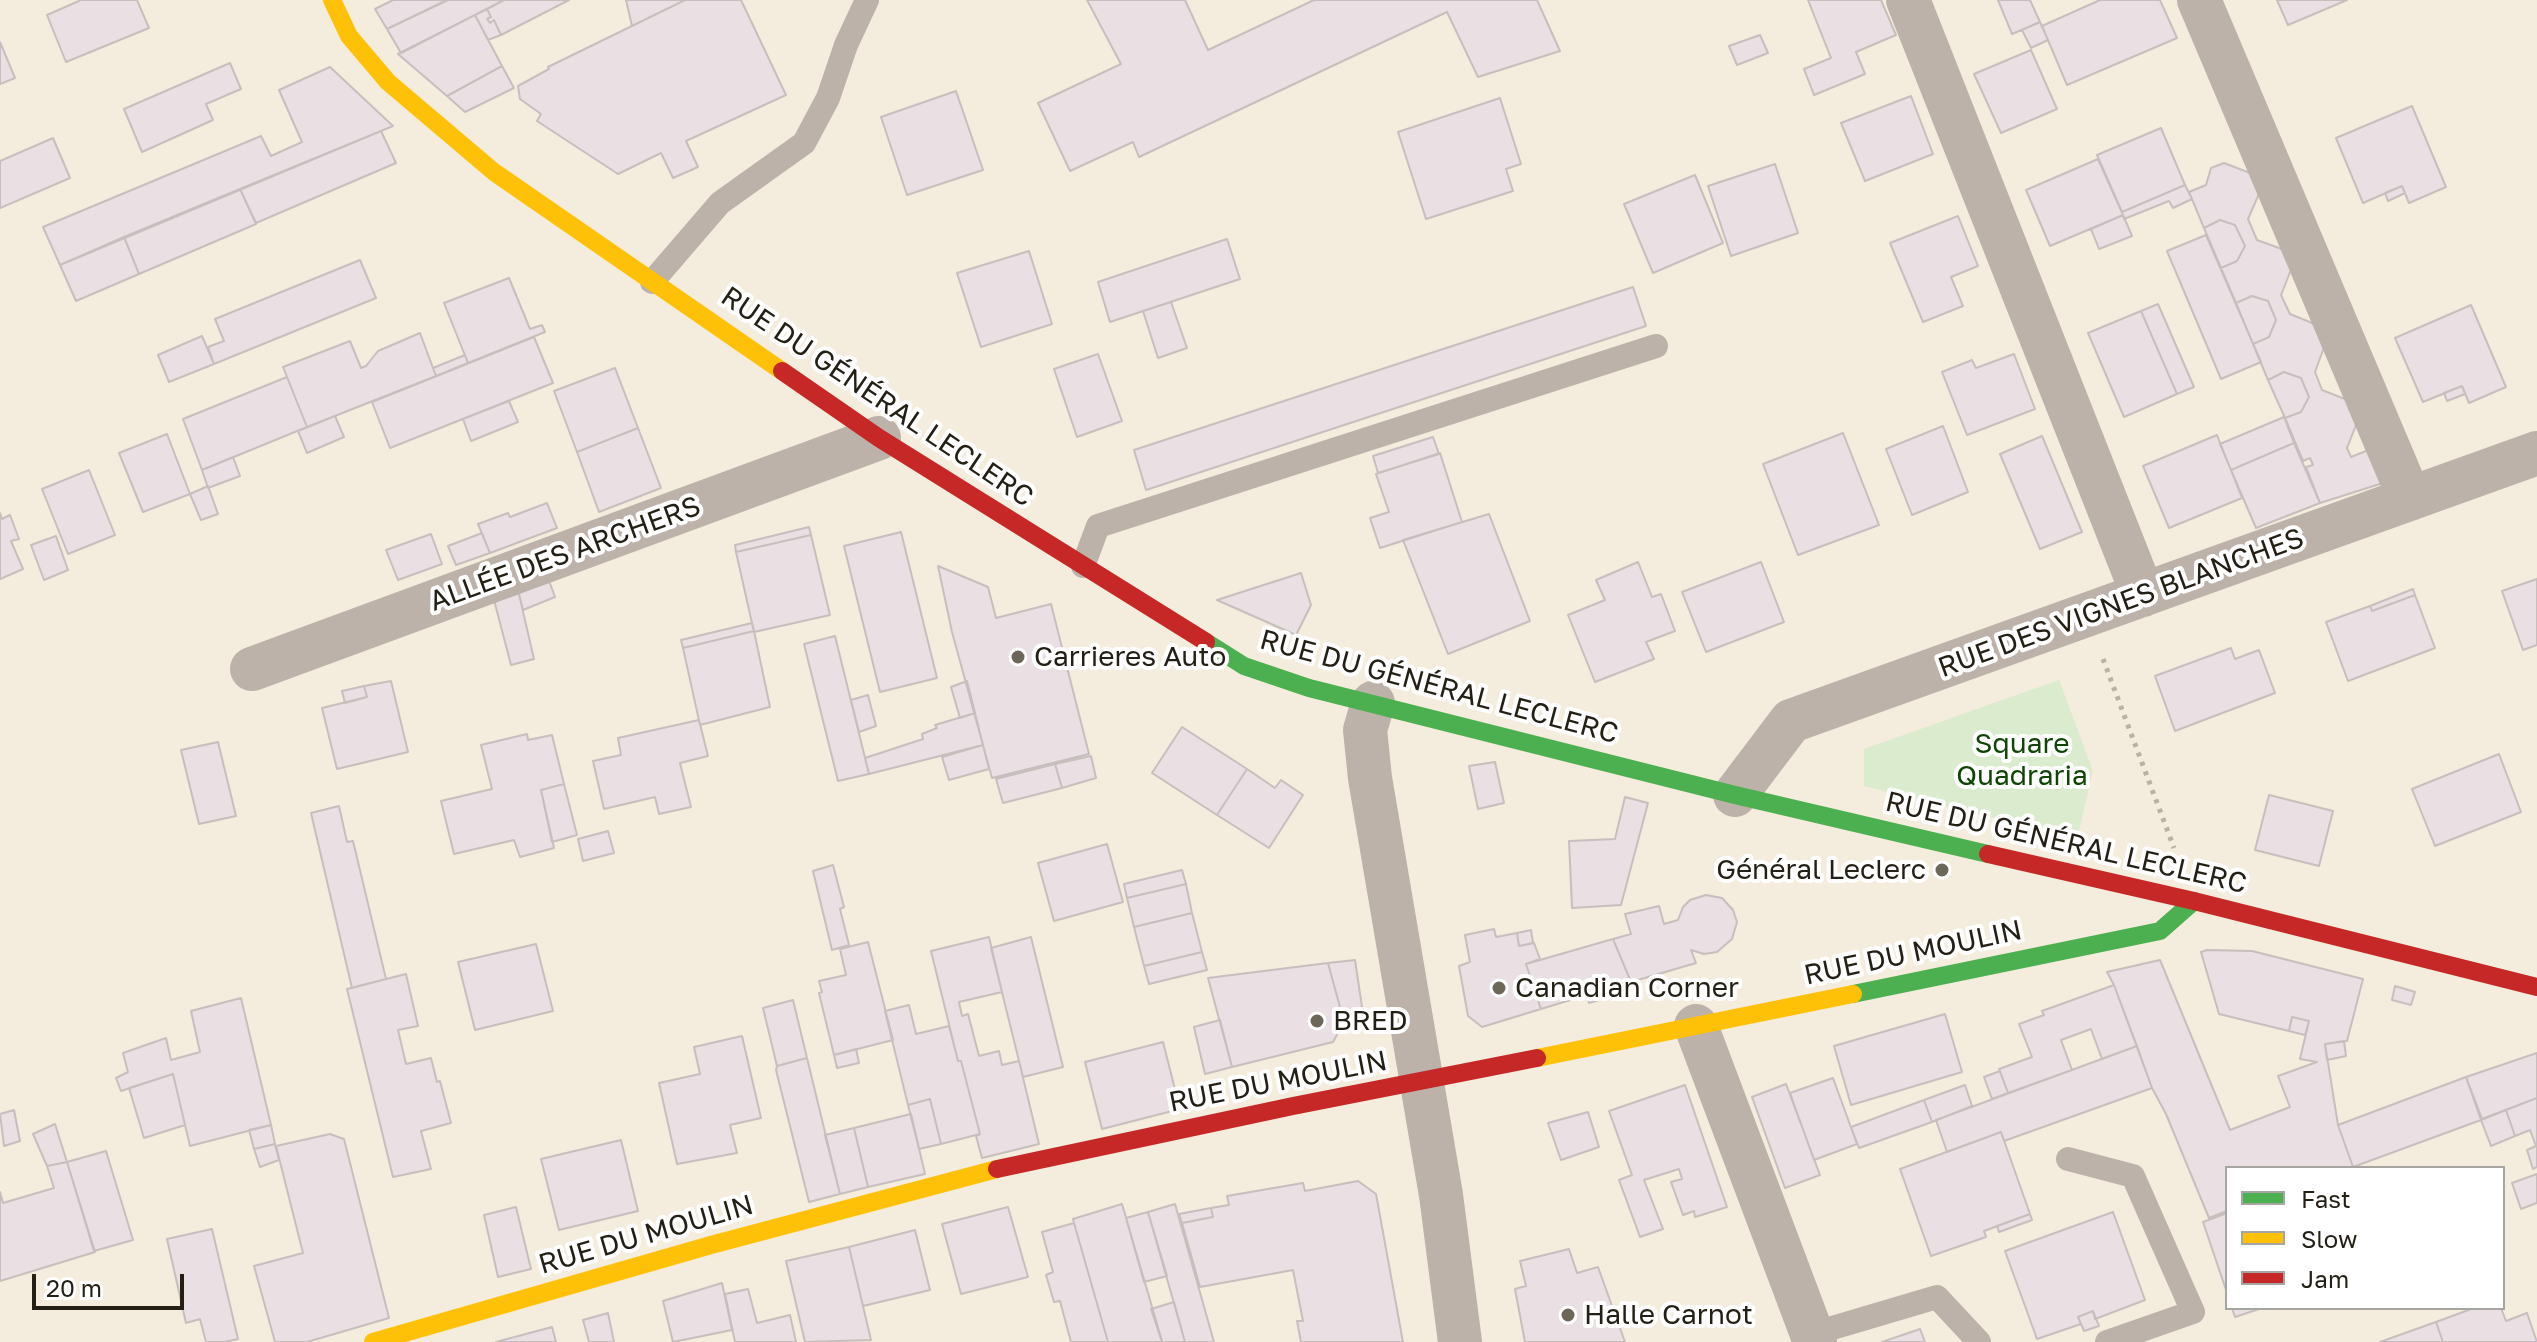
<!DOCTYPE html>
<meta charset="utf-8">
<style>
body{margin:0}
#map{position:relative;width:2537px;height:1342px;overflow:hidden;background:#f4ecdc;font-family:"Golos Text",sans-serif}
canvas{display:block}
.legend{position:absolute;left:2225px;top:1166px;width:280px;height:144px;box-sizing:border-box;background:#fff;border:2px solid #a7a5a1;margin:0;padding:10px 14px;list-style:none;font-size:24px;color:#241f14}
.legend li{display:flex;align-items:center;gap:16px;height:40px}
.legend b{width:40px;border:2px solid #a7a5a1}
.scale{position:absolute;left:32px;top:1274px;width:152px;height:36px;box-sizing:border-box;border:4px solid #241f14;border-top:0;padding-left:10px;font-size:24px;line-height:28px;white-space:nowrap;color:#241f14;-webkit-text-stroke:6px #fff;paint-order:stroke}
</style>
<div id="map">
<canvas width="2537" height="1342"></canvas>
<ul class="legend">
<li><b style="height:10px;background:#4caf50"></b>Fast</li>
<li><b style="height:10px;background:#ffc107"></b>Slow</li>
<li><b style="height:10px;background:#c62828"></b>Jam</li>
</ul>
<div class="scale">20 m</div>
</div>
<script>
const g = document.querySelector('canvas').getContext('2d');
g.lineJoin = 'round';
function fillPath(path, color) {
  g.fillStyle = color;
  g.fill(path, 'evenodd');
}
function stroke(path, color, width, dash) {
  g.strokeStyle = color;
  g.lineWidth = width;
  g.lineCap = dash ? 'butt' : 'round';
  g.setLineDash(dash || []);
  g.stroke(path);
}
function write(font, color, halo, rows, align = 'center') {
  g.font = font + ' "Golos Text",sans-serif';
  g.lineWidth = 8;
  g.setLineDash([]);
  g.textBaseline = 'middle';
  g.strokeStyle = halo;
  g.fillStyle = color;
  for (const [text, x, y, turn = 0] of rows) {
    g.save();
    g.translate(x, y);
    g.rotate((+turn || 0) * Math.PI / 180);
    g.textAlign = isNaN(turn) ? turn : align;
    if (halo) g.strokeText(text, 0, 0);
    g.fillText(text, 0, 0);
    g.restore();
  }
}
const green = new Path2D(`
 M2059,680l34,91 -16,67 -213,-52v-37z`);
const building = new Path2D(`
 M81,0h56l12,28 -83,34 -19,-47z
 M393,0h51l1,1 -58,28 -12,-20z
 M448,0h56l-103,53 -14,-24z
 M504,0h65l-68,35 -7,-15 -4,3 -3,-4 4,-2 -4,-8z
 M626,0h59l-53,26z
 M685,0h56l45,95 -100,46 12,26 -25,11 -12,-25 -43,21 -81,-53 4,-7 -21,-15 -2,-13 31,-17 -1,-2z
 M1087,0h98l23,50 106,-50h223l23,51 -82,26 -31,-65 -308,145 -6,-15 -63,29 -32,-68 83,-39z
 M1808,0h73l15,35 -40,17 9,22 -51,21 -10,-26 27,-11z
 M1998,0h32l10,22 -28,12z
 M2100,0h60l17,38 -110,47 -25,-59z
 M2277,0h70l-59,25z
 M487,9l4,8 -4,2 3,4 4,-3 7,15 -13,5 -13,-25z
 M475,15l27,51 -55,30 -49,-42z
 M2040,22l8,18 -17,8 -9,-18z
 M1760,35l8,18 -31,12 -8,-19z
 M0,42l15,36 -15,6z
 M2031,50l26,59 -56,24 -27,-59z
 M230,63l11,26 -35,15 7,16 -71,32 -18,-43z
 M502,66l12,22 -49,24 -18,-16z
 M330,67l63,59 -333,139 -17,-38 218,-91 10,20 31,-14 -23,-52z
 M956,91l27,79 -76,25 -26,-78z
 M1911,96l22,58 -68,27 -24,-58z
 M1500,98l21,66 -15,5 7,22 -87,28 -28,-87z
 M2412,106l34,81 -37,16 -7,-17 -39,17 -27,-65z
 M2161,128l24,57 -63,27 -25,-57z
 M381,131l15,32 -140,60 -16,-34z
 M53,138l17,40 -70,30v-47z
 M2098,159l25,56 -73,31 -24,-56z
 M2224,163l34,13 4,11 -14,32 9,21 33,12 4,10 -13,33 9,19 32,13 5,12 -12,33 7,18 33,13 5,12 -13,33 4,9 25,-10 7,36 -63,20 -14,-36 7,-2 -3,-7 -7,3 -18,-43 16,-6 8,-15 -8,-19 -17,-6 -16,8 -15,-36 16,-7 7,-17 -8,-19 -16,-5 -16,7 -15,-35 16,-7 8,-15 -10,-21 -15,-5 -16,8 -15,-36 17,-7 5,-17z
 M1775,164l23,69 -67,23 -23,-70z
 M1695,175l28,68 -70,30 -29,-69z
 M2185,185l7,14 -19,9 -4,-7 -45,18 -2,-7z
 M2402,186l3,7 -17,8 -3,-8z
 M240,189l16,35 -117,50 -15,-37z
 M2123,215l9,21 -33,13 -8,-20z
 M1958,216l20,50 -27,11 12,29 -40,16 -33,-79z
 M2220,220l15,5 10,21 -8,15 -16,7 -17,-40z
 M2206,235l55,127 -40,17 -54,-128z
 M124,237l15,37 -63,27 -16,-36z
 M1227,239l13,40 -130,43 -12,-40z
 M1029,251l23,73 -71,23 -24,-74z
 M360,260l16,38 -162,66 -6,-17 16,-6 -9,-22z
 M509,278l21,51 12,-4 3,7 -77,31 -24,-60z
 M1633,287l13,39 -500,164 -12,-40z
 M2252,296l16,5 8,19 -7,17 -16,7 -17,-41z
 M1171,302l16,46 -29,10 -15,-47z
 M2158,304l36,83 -17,7 -36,-83z
 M2471,305l35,82 -37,16 -7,-17 -39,16 -28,-64z
 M2141,311l36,83 -53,23 -36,-84z
 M420,333l16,43 -129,51 -24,-60 67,-26 11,27 5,-2 12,-15z
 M202,336l12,28 -45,18 -11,-27z
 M534,337l19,46 -163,65 -18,-46z
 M1098,354l24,67 -45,16 -23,-68z
 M2014,354l21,55 -68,26 -25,-63 30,-12 4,8z
 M465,355l3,8 -32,13 -3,-8z
 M615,368l23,60 -61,24 -23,-61z
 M2284,372l17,6 8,19 -8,15 -16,6 -17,-38z
 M287,377l20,50 -105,43 -19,-51z
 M2462,386l3,8 -18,7 -3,-8z
 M509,401l9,21 -47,19 -8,-22z
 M335,416l9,21 -37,16 -9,-22z
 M2284,417l10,26 -63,27 -11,-26z
 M1943,426l25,66 -56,23 -26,-66z
 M638,428l23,60 -62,24 -22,-60z
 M1843,433l36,92 -81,30 -35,-91z
 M167,434l23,60 -47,18 -24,-59z
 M2217,435l25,63 -73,30 -26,-62z
 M2042,436l40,96 -42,17 -40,-95z
 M1433,437l6,17 -61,19 -5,-17z
 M2294,443l26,60 -64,25 -25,-58z
 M1440,453l22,69 -82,26 -10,-30 19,-6 -13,-38z
 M233,457l7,19 -32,12 -6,-18z
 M89,470l26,65 -47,19 -26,-65z
 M208,486l10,28 -17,6 -11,-26z
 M547,503l10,25 -67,25 -12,-29 30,-11 2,4z
 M0,513l2,6 8,-4 9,24 -8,2 12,28 -23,10z
 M1489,514l41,107 -82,33 -45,-114z
 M809,527l2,8 -75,17 -1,-7z
 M901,532l36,146 -57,14 -36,-146z
 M482,533l8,20 -34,12 -8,-19z
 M431,534l11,30 -44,16 -12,-30z
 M811,535l19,80 -76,17 -18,-80z
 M56,536l12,34 -24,10 -13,-35z
 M1638,562l14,35 9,-3 14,37 -29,11 8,17 -59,23 -27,-67 37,-15 -9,-20z
 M1761,562l23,60 -78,30 -24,-60z
 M938,566l50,21 8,31 55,-14 38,150 -97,24 -40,-146z
 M1301,573l10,32 -15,30 -79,-35z
 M548,578l7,19 -32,13 -5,-20z
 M2537,579v66l-14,5 -21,-59z
 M2413,589l2,6 -43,16 -2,-5z
 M518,590l16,69 -23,6 -17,-65z
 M2415,595l20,53 -87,33 -22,-59 44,-16 2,5z
 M752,623l2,8 -71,17 -2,-8z
 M754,631l16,76 -70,18 -17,-77z
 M835,636l34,138 -31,7 -34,-137z
 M2231,648l4,11 24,-9 16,43 -100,38 -20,-55z
 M391,681l17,71 -71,17 -15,-61 45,-11 -3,-11z
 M967,681l8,32 -15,5 -9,-31z
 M364,686l3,11 -22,6 -3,-12z
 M868,695l8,31 -17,6 -8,-32z
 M975,713l8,32 -114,29 -4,-16 58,-19 -1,-5 15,-6 -2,-3z
 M699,720l9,36 -28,7 11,44 -32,7 -4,-17 -51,12 -11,-48 28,-6 -3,-17z
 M1182,727l65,42 -30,46 -65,-42z
 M527,734l1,6 24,-5 12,49 -23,6 13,58 -34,9 -6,-17 -60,14 -13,-53 51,-12 -11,-44z
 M218,742l18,74 -37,8 -18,-74z
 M983,745l6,24 -40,11 -7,-23z
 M2499,754l22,58 -86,34 -23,-57z
 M1091,756l5,22 -34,10 -7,-24z
 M1495,762l9,41 -26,6 -9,-43z
 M1055,764l7,24 -59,15 -7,-24z
 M1247,769l28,19 6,-8 22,15 -34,53 -52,-33z
 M564,784l13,51 -25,7 -11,-52z
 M2269,795l64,16 -14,55 -64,-16z
 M1625,797l23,6 -27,102 -49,3 -3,-67 46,-2z
 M339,806l8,36 6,-1 33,138 -34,9 -41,-175z
 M608,831l6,22 -31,8 -5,-22z
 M1107,844l16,58 -69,19 -16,-58z
 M833,865l11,42 -4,2 9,36 -17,5 -19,-79z
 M1182,870l4,14 -59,14 -3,-14z
 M1186,884l6,29 -58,14 -7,-29z
 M1706,895l16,3 11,12 4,12 -5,17 -15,13 -13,2 -13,-4 5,13 -65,19 -18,-43 18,-5 -6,-20 34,-8 5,18 14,-4 5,-13 7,-7z
 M1192,913l10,39 -58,14 -10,-39z
 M1494,929l2,8 21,-4 2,13 15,-3 6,16 -14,5 15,45 -59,18 -14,-11 -9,-50 11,-4 -5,-27z
 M1531,930l2,13 -14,3 -2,-13z
 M989,937l13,55 -43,10 3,14 6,-2 11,42 20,-5 3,14 17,-4 20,83 -57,14 -6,-22 4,-2 -19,-73h-3l-27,-110z
 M1031,937l32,130 -40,10 -32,-129z
 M1613,939l18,43 -24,8 2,7 -20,6 -2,-8 -46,14 -15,-45z
 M868,942l25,98 -59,15 -15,-62 3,-1 -3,-11 27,-6 -6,-26z
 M536,944l17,67 -78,19 -17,-68z
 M2207,950l45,1 111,28 -16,62 -22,3 13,81 15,42 -126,1v43l-18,7 -43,-104 -14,-26 -38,-103 -7,-13 53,-12 70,170 60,-23 -12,-31 39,-14 -17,-3 9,-38 -17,-4 -3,14 -70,-17 -18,-62z
 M1202,952l5,18 -58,14 -5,-18z
 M1355,960l7,47 -7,13 -11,2 -16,-59z
 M1328,963l16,59 -11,20 -101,25 -24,-89z
 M406,974l12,52 -20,4 8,34 25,-6 6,24 3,-1 11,42 -30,8 10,38 -38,8 -46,-188z
 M2114,985l23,61 -35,13 -11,-30 -30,11 11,30 -64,23 -9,-24 33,-12 -13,-33 25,-9 -2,-4z
 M2395,986l20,6 -4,13 -19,-5z
 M241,998l30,127 -81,21 -17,-72 -52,17 -5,-13 12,-6 -5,-19 43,-15 5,22 29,-8 -9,-41z
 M793,1000l14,58 -30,8 -14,-58z
 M909,1005l7,29 33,-8 9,35h3l19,73 -39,10 -11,-45 -22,6 -23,-94z
 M1945,1014l17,58 -111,33 -17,-59z
 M2292,1017l17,4 -4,14 -16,-4z
 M1220,1020l12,47 -27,7 -11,-47z
 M742,1036l19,82 -31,7 7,28 -60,11 -18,-81 41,-9 -6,-27z
 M2344,1041l2,15 -19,4 -2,-16z
 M1163,1042l17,67 -78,20 -17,-67z
 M2137,1046l15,42 -148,53 -3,-9 -54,20 -11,-32z
 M856,1049l3,14 -22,5 -3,-13z
 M2537,1053v45l-55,21 -16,-42z
 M807,1058l33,136 -31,8 -33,-132 1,-4z
 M2000,1071l8,22 -16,6 -8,-22z
 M173,1074l12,51 -41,13 -15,-50z
 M2466,1077l15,43 -128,47 -15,-42z
 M1833,1078l24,66 -43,16 -24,-67z
 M1786,1084l34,91 -35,13 -33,-91z
 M1685,1085l42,122 -32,10 -1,-6 -11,4 -12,-33 11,-3 -3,-10 -35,11 19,49 -23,8 -21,-57 13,-5 -23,-64z
 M1965,1085l7,21 -40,16 -8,-22z
 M2537,1098v69l-4,2 -6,-19 9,-4 -6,-16 -15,6 -9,-26z
 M930,1099l11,45 -22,5 -11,-44z
 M1924,1100l8,22 -73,26 -8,-21z
 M14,1110l6,31 -16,5 -4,-32z
 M2506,1110l9,26 -24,10 -10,-26z
 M1588,1112l11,35 -38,13 -13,-37z
 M911,1114l14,60 -57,13 -14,-59z
 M55,1124l12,38 -20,4 -14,-32z
 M271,1125l4,19 -21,5 -5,-19z
 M854,1128l14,59 -28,7 -15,-59z
 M2001,1132l29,82 -46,17 2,6 -55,19 -31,-87z
 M330,1134l14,5 45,179 -82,24h-32l-21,-76 49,-13 -27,-107z
 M621,1140l17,71 -79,19 -18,-71z
 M275,1144l4,16 -19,7 -6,-18z
 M106,1151l27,89 -39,11 -27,-89z
 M67,1162l28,90 -95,29v-89l3,11 51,-15 -7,-22z
 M2537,1174v29l-16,6 -9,-26z
 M1358,1181l18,13 27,148h-102l-4,-21h6l-10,-51 -93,17 -18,-64 31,-6 -2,-9 18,-3 -2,-9 76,-13 2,8z
 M1122,1204l40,137 -3,1h-51l-34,-119 -1,-4z
 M1175,1204l39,138h-29l-37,-130z
 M516,1207l15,62 -33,8 -14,-62z
 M1008,1207l20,70 -67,17 -19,-70z
 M1211,1208l2,9 -31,6 -3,-9z
 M1148,1212l19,64 -23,6 -18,-64z
 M2113,1212l32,88 -50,19 -2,-8 -15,6 3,7 -44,15 -32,-88z
 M2227,1213v80l-24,-71z
 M2030,1214l2,6 -33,12 -2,-6z
 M1074,1223l34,119h-37l-11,-41 -6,1 -8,-27 7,-3 -11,-40z
 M212,1229l26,110 -14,3h-18l-6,-23 -14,4 -19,-84z
 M915,1230l15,60 -67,16 -14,-59z
 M849,1247l22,93 -66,2 -19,-81z
 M1569,1249l8,24 21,-6 27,75h-100l-10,-53 11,-3 -6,-25z
 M722,1283l10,47 -59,12 -10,-41z
 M748,1289l9,34 33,-8 6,27h-61l-10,-48z
 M1174,1302l11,40h-23l-11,-33z
 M2232,1308h30l-27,9z
 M2474,1308h27l5,13 21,-8 10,29h-94l-7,-20z
 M2093,1311l6,15 -15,5 -6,-14z
 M608,1313l6,29h-25l-6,-22z
 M2436,1322l7,20h-63z
 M552,1327l4,15h-60z
 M1920,1329l5,13h-43z`);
const path = new Path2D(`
 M2103,659l71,189`);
const lane = new Path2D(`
 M652,282l68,-79 84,-60 24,-45 18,-53 21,-45
 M1083,566l15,-40 558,-180
 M2068,1159l65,17 60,136 -86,30
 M1812,1334l125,-37 42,45`);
const street = new Path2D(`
 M1908,0l235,595
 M2199,0l211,499
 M252,669l627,-231
 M1373,703l-8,27 5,48 71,417 19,147
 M1735,795l56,-74 746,-268
 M1696,1026l119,316`);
const fast = new Path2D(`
 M1206,642l38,24 65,22 426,107 253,59
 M1853,994l307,-63 34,-30`);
const slow = new Path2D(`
 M332,0l17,36 39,46 106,90 288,199
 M1537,1058l316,-64
 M373,1342l338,-97 286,-76`);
const jam = new Path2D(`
 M782,371l97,67 327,204
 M1988,854l206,47 343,86
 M997,1169l296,-63 244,-48`);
const markers = [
 [1018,657,8,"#6d675a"],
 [1942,870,8,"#6d675a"],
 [1499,988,8,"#6d675a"],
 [1317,1021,8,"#6d675a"],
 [1568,1315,8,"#6d675a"]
];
const streetNames = [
 ["RUE DU GÉNÉRAL LECLERC",877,397,34],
 ["ALLÉE DES ARCHERS",565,554,-20],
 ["RUE DES VIGNES BLANCHES",2121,603,-20],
 ["RUE DU GÉNÉRAL LECLERC",1439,687,15],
 ["RUE DU GÉNÉRAL LECLERC",2066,843,13],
 ["RUE DU MOULIN",1913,953,-12],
 ["RUE DU MOULIN",1278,1082,-11],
 ["RUE DU MOULIN",646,1235,-16]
];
const poiNames = [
 ["Carrieres Auto",1034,657],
 ["Général Leclerc",1926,870,"right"],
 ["Canadian Corner",1515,988],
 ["BRED",1333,1021],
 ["Halle Carnot",1584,1315]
];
const parkNames = [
 ["Square",2022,744],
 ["Quadraria",2022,776]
];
fillPath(green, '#dbebcd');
fillPath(building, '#eadfe2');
stroke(building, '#c6bfbd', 2);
stroke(path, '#b9b1a7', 5, [4, 6]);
stroke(lane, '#bcb2a9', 24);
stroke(street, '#bcb2a9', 44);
stroke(fast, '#4caf50', 18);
stroke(slow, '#ffc107', 18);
stroke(jam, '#c62828', 18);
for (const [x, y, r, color] of markers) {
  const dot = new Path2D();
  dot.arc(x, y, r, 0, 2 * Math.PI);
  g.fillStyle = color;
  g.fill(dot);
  stroke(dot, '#fff', 3);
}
write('28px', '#241f14', '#fff', streetNames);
write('28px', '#241f14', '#fff', poiNames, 'left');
write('28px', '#104507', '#fff', parkNames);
</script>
